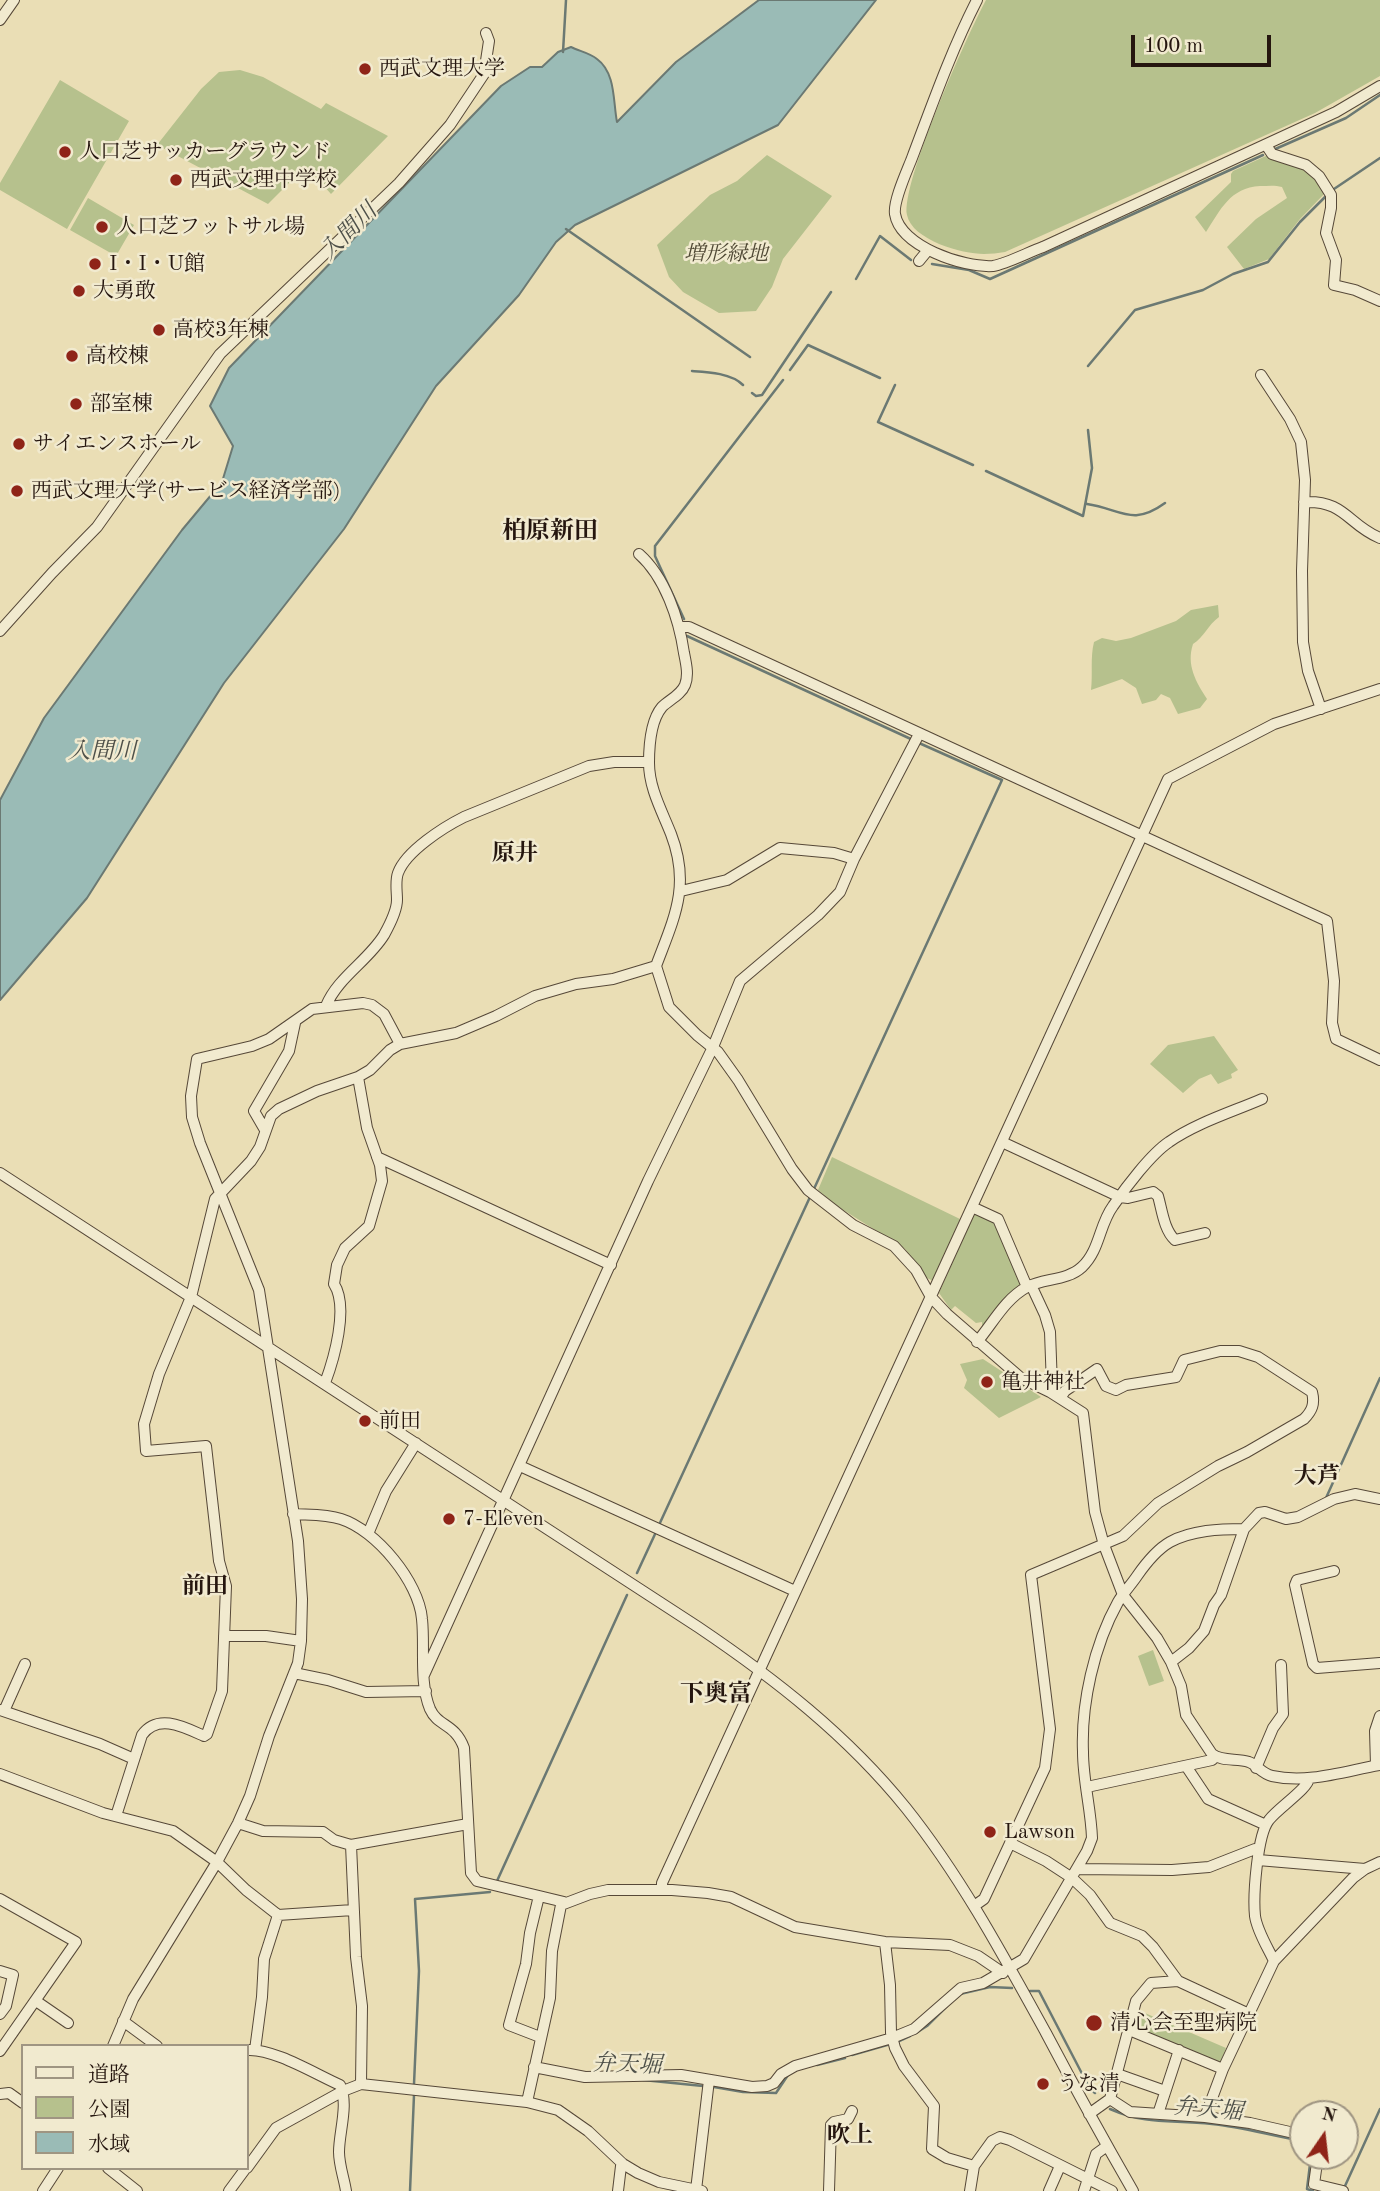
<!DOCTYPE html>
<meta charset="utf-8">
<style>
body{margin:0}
#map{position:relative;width:1380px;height:2191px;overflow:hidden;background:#eadeb5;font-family:"Old Standard TT","Noto Serif JP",serif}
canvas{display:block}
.legend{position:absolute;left:21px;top:2044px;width:228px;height:126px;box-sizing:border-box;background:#f1eacf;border:2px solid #9f9582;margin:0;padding:9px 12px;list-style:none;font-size:21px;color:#25160f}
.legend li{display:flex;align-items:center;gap:14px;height:35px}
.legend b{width:35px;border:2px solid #9f9582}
.north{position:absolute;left:1289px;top:2100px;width:70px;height:70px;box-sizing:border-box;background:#f1eacf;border:2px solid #9f9582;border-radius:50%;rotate:14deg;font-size:19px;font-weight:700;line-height:28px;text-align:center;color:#25160f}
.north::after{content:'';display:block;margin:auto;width:24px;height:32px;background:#8f2418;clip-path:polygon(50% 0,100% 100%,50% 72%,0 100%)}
.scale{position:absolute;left:1131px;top:35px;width:140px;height:32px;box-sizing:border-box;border:4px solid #25160f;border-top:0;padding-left:9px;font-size:21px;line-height:24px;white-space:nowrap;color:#25160f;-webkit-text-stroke:5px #f1eacf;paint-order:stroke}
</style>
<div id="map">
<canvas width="1380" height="2191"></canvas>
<ul class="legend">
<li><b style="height:9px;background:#f1eacf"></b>道路</li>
<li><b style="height:19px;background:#b6c18d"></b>公園</li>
<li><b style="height:19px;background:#9abbb6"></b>水域</li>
</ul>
<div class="north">N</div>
<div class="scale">100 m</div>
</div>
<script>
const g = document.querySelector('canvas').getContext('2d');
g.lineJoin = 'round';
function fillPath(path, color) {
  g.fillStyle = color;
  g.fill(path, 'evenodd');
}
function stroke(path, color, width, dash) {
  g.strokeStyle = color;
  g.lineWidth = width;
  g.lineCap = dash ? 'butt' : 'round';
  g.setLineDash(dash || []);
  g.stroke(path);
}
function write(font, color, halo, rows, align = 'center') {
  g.font = font + ' "Old Standard TT","Noto Serif JP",serif';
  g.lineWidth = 5;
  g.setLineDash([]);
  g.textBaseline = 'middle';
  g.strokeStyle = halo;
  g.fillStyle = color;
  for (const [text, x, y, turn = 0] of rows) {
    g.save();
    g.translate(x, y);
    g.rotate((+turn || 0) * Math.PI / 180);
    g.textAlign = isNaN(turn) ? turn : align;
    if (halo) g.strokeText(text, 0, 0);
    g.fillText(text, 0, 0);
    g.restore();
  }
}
const green = new Path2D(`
 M986,0h394v76l-65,37 -310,139c-7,1 -14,2 -21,2 -22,0 -72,-14 -77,-39 -6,-32 61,-182 79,-215z
 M240,70l23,7 58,32 5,-6 62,33 -57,58 -25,-28 -38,38 -111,-59 44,-56 18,-17z
 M60,80l69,41 -62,108 -67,-39v-7z
 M767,155l65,41 -49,63 -11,28 -16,24 -37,2 -36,-21 -14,-15 -12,-32 53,-50 27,-14z
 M1268,155l36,10 22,27 -26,27 -31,40 -25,10 -17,-22 29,-28 31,-21 -5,-11c-7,-2 -14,-1 -22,-1 -30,2 -39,23 -54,46l-11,-15 36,-35v-8l2,-3z
 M88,198l46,27 -18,31 -46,-26z
 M1218,605l1,12c-11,8 -15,20 -26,27 -7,21 3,38 14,55l-7,9 -22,6 -8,-16 -9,-4 -5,6 -14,4 -6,-16 -14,-9 -31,11c2,-16 -1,-32 3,-48l8,-4 14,3 15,-3 45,-17 15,-11z
 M1214,1036l24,34 -7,4 1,4 -14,6 -7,-10 -12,5 -16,14 -33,-29 18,-19z
 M832,1157l128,62 -27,62 -6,-3 -22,-29 -68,-43 -19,-16z
 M975,1212l20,7 29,66 -39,44 -3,-2v-5l-6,1 -21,-17 -4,4 -12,-17z
 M983,1359l58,38 -42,21 -35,-30 3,-8 -7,-16z
 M1153,1650l11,31 -15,5 -11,-30z
 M1138,2010l88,38 -5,13 -4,2 -80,-34 -3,-8z`);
const water = new Path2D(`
 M759,0h117l-98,125 -203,100 -19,17 -37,53 -83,91 -92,143 -120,154 -137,215 -87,102v-200l44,-82 138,-188 40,-48 11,-36 -23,-40 19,-38 272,-282 29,-19h12l16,-15 13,-5c8,4 19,6 26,12 19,14 16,43 20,63l59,-60z`);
const stream = new Path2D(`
 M563,52l3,-52
 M1273,150l73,-32 34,-23
 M1331,191l49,-33
 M566,229l184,128
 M932,264l37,6 21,9 273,-124
 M856,279l24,-43 31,24
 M1088,366l47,-56 68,-20 30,-16 35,-12 32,-40 26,-26
 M790,370l18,-25 72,33
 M692,371c15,1 39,2 51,14
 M895,385l-17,37 95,43
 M752,393l4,3 6,-1 69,-103
 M986,471l97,45 9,-48 -4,-38
 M1087,504c34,5 45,23 78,-1
 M684,619l-29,-63v-10l128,-166
 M687,636l226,104
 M813,1191l189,-411 -83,-37
 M1326,1498l54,-120
 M659,1525l151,-328
 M637,1573l19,-41
 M497,1881l130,-286
 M1030,1991h9l51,98 5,4
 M960,1994l30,-7 22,1
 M916,2033l11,-7 20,-20
 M897,2042l13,-6
 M852,2055l35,-10
 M817,2065l28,-7
 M643,2080l60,6
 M414,2084l5,-113 -4,-72 75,-7
 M714,2087l29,5 33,1 12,-18
 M1110,2109c39,17 63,10 102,15 31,3 60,12 91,17
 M1311,2156l-4,33 6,2
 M1345,2186l35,-77
 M410,2191l4,-96`);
const minor = new Path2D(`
 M977,0c-26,51 -45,105 -65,158 -5,13 -19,43 -17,56 5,32 68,54 98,52 13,-2 36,-14 50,-19l293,-135 44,-26
 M0,20l14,-20
 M1266,145l6,9 34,11 13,11 12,19v13l-5,25 10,27 -2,25 21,5 25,11
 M919,261l9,-11
 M1261,375l29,44 11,23 4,38 -3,91 1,71 5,29 13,38
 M1304,502c41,-2 44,23 76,36
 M680,627h9l638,294 7,60 -2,42 4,16 44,21
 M0,631l52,-58 45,-46 123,-173 179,-171 51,-58 34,-51 5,-33 -3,-8
 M681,891l46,-11 53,-32 54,5 20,6
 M656,966l13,41 28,28 21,17 20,28 54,89 16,21 45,35 41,21 22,24 15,27 16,17 74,64 29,14 33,21 12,99 9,33 19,50 34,43 14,24 10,24 5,29 26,39c10,8 25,4 37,8 8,3 13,12 23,14 36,8 73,-5 108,-11
 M326,1006c12,-29 42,-45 58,-71 5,-9 13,-25 13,-35 0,-9 -2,-19 1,-27 8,-22 46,-46 66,-56l125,-51 25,-4h35
 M265,1130l-11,-19 35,-60 6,-28
 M1002,1142l118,55 8,1 25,-6 5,4c4,14 6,34 17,44l30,-7
 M377,1157l234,108
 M0,1173l698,454c77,52 149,108 208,181 55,69 97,147 140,225 28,53 57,106 87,158
 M972,1207l26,12 29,68
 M1031,1285l14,30 5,17 2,54 -2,6
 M977,1342c16,-19 28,-43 50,-55 17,-9 40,-6 55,-20 18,-17 17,-42 31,-61 13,-19 38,-52 56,-64 27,-19 63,-30 93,-43
 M325,1383c9,-24 24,-76 9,-99l3,-19 8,-17 24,-22 13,-45 -2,-16 -13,-37 -9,-51
 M520,1466l275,125
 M293,1514c16,1 33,0 48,5 35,11 78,63 81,100 3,29 -3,63 8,90 8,18 25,14 34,39l7,125 6,8 87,21
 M368,1534l18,-43 30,-48
 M1334,1571l-37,9 -2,5 18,79 4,4 63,-5
 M224,1636h42l35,5
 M1171,1662l18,-14 15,-17 10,-26 7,-10 23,-66
 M294,1673l34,7 38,12 60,-1
 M424,1675l224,-494 65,-134 27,-66 78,-66 22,-23 14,-33 65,-125
 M0,1710l100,34 34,15
 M4,1711l21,-47
 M1376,1765l-1,-34 5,-15
 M1186,1766l22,33 58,26
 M1256,1768l17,-40 10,-14 -2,-49
 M0,1774l103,39 70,18 44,31 29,28 32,25 -14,44 -2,38 -7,53
 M1087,1787l125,-27 3,-3
 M116,1816l26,-81c16,-22 42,-8 62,1l3,-2 15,-43 4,-105 -7,-25 -13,-115 -60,5 -2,-27 15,-50 32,-77 24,-98 36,-38 9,-14 11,-31 8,-7 38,-18 41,-14 12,-7 20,-20 10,-6 56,-11 40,-17 39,-20 41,-12 37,-5 43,-13c18,-48 35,-80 15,-132 -9,-23 -22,-46 -22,-71 0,-17 2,-43 13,-56 7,-7 19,-12 23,-22 4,-10 1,-22 -1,-32 -5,-34 -19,-76 -45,-99
 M238,1823l25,8 60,1 11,8 17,5 117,-21
 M1010,1843l36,18 26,17 18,17 20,28 32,13 11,11 25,34
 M351,1845l5,112 6,49 -1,78
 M1258,1860l107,9
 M1077,1869l95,1 37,-3 46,-18h4
 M662,1890v-7l506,-1104 106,-55 106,-35
 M539,1896l-9,37 -4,31 -17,61 31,12
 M0,1899l76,43 -76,109
 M974,1906l10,-7 61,-131 5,-39 -19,-154 92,-39 35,-33 60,-37 29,-14 57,-33c8,-8 11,-15 8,-27l-54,-35 -19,-6h-19l-36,9 -8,17 -50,8 -10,5 -10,-4 -9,-17 -32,22 -5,7
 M278,1915l75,-5
 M885,1942l5,43 1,48 4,15 9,18 30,40 -2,43 15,9 27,8
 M1274,1961c-6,-13 -17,-30 -19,-45 -2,-20 2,-81 14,-96 9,-12 40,-32 40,-42
 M0,1971l13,4 -7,31 -6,8
 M36,2001l32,22
 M123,2021l34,25
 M1129,2030l94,39
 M113,2046l20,-47 84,-137 21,-39 12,-27 19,-60 29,-73 3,-22 1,-42 -4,-58 -39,-251 -59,-147 -8,-26 -1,-21 6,-37 55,-13 17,-7 43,-30 51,-6 9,2 12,9 16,30
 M247,2050c26,-2 68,24 93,35 9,19 -1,47 -1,67 0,13 5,26 7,39
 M534,2067l51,10 96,-2 71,12 15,-1 7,-3 7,-9 14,-8 97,-28 22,-9 47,-41 22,-5 41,-24 63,-108 5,-13c-1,-29 -9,-57 -9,-86 -2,-48 11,-107 35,-150 5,-9 13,-17 19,-26 9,-13 19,-26 33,-34 22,-12 50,-13 74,-13l15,-16 6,-1 21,7 12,-2 36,-18 21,-5 25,5
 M1117,2074l48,17
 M0,2094l9,-1 14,10
 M1110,2099l20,13 75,5 45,6 53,12
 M527,2102l23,-104 2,-47 9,-46 29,-11 18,-4h64l36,3 23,4 64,30 90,15 65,3 28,11 25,17
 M1089,2114l21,-15 26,-98 15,-18 27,-2 71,33
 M1158,2114l21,-64
 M1205,2117l18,-48 51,-108 79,-83 12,-9 15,-7
 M1318,2156l-4,28 29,7
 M108,2168l29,23
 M247,2168l29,-40 67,-37 18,-7 166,18 31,8 30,21 35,33 15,9 21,9 43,9
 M696,2190l13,-110
 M43,2191l15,-23
 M229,2191l17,-23
 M618,2191l3,-25 2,-2
 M829,2191l2,-66 3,-3 14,-3 4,-8
 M970,2191l4,-25 18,-25 8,-4 10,3 102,51
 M1049,2191l11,-25
 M1084,2191l12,-37 11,-8`);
const markers = [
 [365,69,7,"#8f2418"],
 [65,152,7,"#8f2418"],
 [176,180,7,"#8f2418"],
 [102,227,7,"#8f2418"],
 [95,264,7,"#8f2418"],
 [79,291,7,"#8f2418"],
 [159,330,7,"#8f2418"],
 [72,356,7,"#8f2418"],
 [76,404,7,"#8f2418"],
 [19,444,7,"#8f2418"],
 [17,491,7,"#8f2418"],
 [987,1382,7,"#8f2418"],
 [365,1421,7,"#8f2418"],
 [449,1519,7,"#8f2418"],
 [990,1832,7,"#8f2418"],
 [1094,2023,9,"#8f2418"],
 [1043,2084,7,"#8f2418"]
];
const poiNames = [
 ["西武文理大学",379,69],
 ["人口芝サッカーグラウンド",79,152],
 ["西武文理中学校",190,180],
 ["人口芝フットサル場",116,227],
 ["I・I・U館",109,264],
 ["大勇敢",93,291],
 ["高校3年棟",173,330],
 ["高校棟",86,356],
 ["部室棟",90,404],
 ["サイエンスホール",33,444],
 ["西武文理大学(サービス経済学部)",31,491],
 ["亀井神社",1001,1382],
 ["前田",379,1421],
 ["7-Eleven",463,1519],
 ["Lawson",1004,1832],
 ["清心会至聖病院",1110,2023],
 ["うな清",1057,2084]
];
const parkNames = [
 ["増形緑地",726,254]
];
const waterNames = [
 ["入間川",349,232,-45],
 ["入間川",102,752],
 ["弁天堀",627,2065,2],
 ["弁天堀",1208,2110,5]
];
const neighbourhoodNames = [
 ["原井",515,854],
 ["大芦",1317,1477],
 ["前田",205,1587],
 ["吹上",850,2136]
];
const quarterNames = [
 ["柏原新田",550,532],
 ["下奥富",716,1695]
];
fillPath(green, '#b6c18d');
fillPath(water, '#9abbb6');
stroke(water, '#6b7973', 2);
stroke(stream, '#6b7973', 2.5);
stroke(minor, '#564838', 12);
stroke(minor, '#f1eacf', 10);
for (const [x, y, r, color] of markers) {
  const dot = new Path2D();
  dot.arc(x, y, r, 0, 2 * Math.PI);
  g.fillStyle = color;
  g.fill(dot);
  stroke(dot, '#f1eacf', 2.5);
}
write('21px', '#25160f', '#f1eacf', poiNames, 'left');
write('italic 21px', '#504935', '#f1eacf', parkNames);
write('italic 23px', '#4e5049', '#f1eacf', waterNames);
write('bold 23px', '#25160f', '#f1eacf', neighbourhoodNames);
write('bold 24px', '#25160f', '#f1eacf', quarterNames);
</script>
